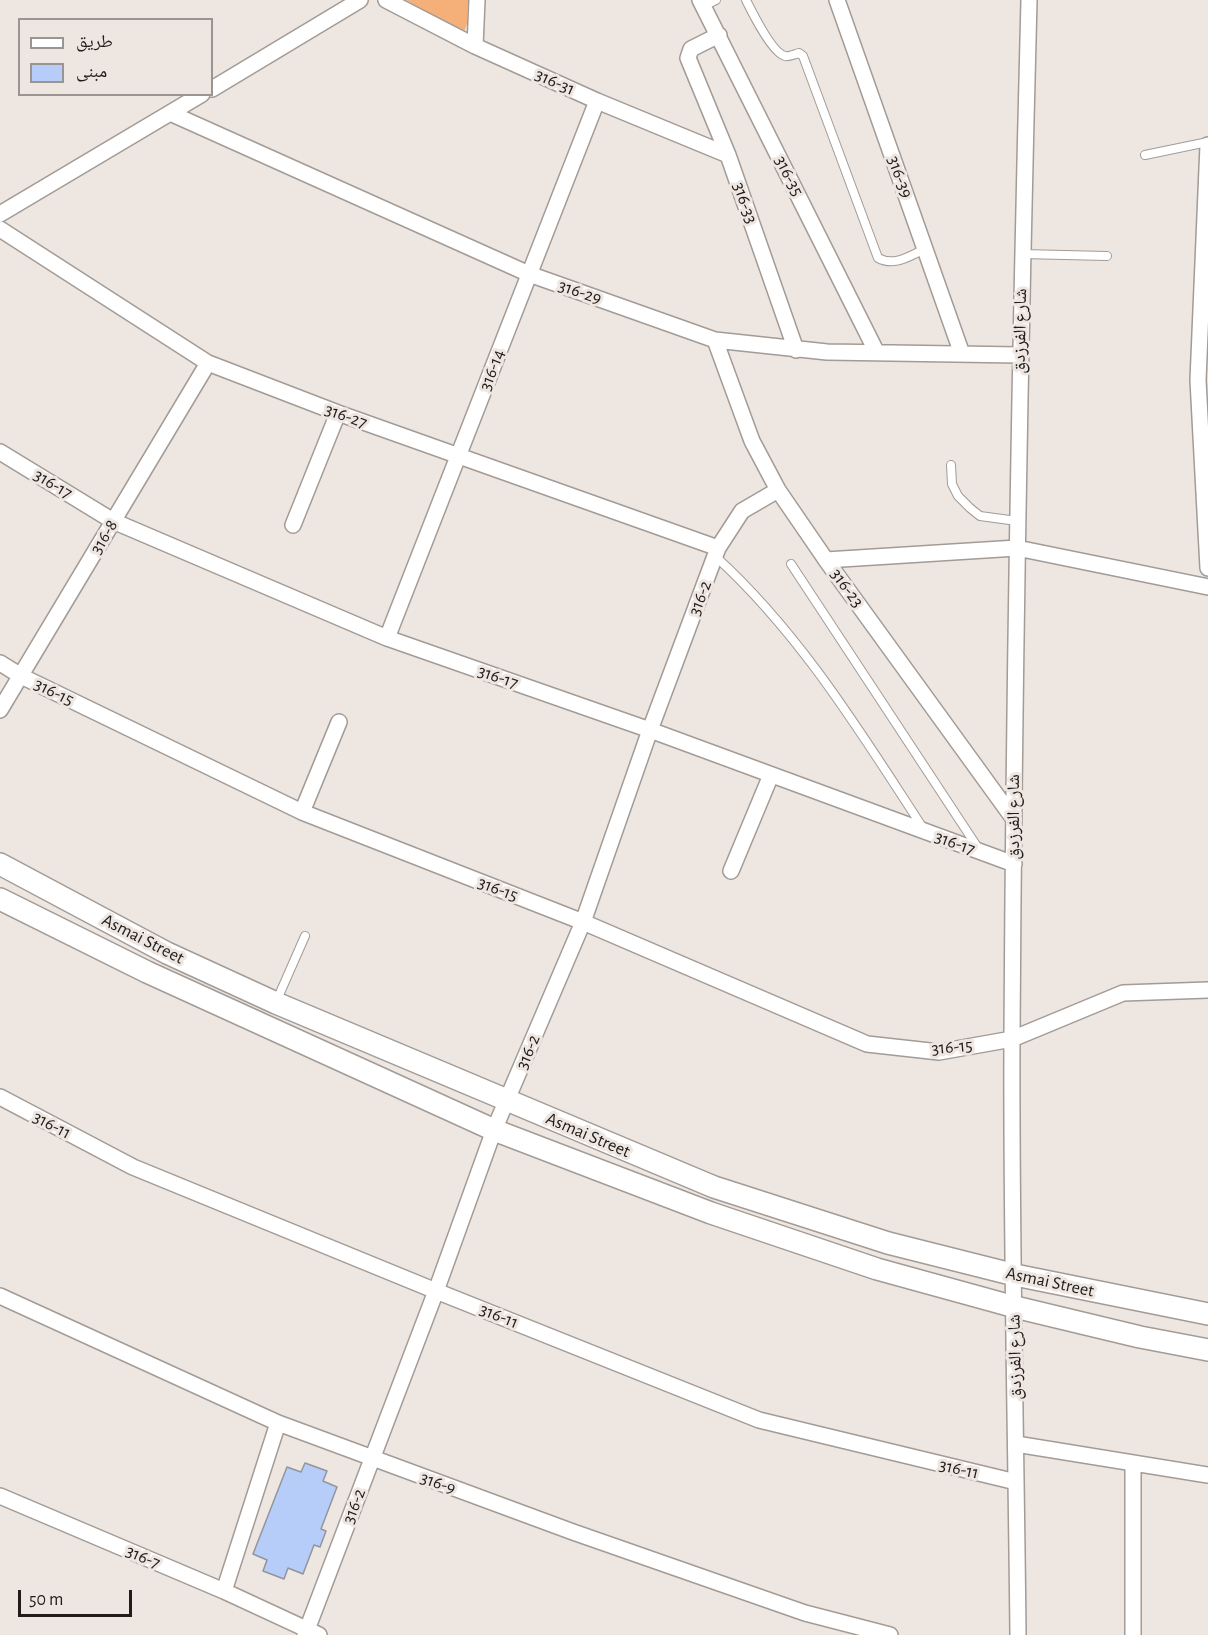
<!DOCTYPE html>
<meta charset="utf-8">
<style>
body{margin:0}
#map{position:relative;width:1208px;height:1635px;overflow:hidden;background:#eee6e1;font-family:"Alegreya Sans","Noto Naskh Arabic",sans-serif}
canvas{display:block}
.legend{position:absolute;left:18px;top:18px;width:195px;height:78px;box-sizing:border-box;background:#eee6e1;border:2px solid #9b9591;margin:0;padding:8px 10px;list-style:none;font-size:18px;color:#1f1c1a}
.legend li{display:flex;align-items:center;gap:12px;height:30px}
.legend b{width:30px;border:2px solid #9b9591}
.scale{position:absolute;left:18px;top:1590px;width:114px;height:27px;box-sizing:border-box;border:3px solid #1f1c1a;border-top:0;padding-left:8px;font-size:18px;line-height:21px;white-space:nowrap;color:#1f1c1a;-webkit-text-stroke:4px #eee6e1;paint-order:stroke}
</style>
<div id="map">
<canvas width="1208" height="1635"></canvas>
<ul class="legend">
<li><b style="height:8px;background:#fff"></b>طريق</li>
<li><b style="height:16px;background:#b6ccf9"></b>مبنى</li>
</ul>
<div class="scale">50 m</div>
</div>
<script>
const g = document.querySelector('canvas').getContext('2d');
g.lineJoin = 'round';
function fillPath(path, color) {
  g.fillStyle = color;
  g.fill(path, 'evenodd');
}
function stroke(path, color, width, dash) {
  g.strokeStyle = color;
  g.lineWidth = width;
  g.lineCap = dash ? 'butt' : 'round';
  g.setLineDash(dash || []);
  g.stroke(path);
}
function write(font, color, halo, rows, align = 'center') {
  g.font = font + ' "Alegreya Sans","Noto Naskh Arabic",sans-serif';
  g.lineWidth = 6;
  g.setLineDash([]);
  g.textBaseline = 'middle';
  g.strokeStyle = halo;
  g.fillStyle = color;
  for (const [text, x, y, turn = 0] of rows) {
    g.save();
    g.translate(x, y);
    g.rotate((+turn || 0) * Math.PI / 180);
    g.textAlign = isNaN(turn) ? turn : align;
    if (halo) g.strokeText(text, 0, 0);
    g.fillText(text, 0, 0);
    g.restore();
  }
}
const green = new Path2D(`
 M406,0h62l-1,24 -3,8z`);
const building = new Path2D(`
 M305,1463l22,8 -4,10 14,6 -16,42 5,2 -6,16 -6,-2 -11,29 -15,-6 -4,11 -21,-8 4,-11 -14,-6 34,-87 14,5z`);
const lane = new Path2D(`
 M746,0c6,12 26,53 39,56 4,1 10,-2 14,-3l4,3 75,202c17,9 31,-2 47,-9
 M704,6l12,-6
 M1145,155l63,-13
 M1022,254l85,2
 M951,465l1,19 6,12 12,12 10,8 37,5
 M715,556c85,77 146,177 208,272
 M791,564l187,284
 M276,1002l29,-66`);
const street = new Path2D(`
 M386,0l89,46 122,55 131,54
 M700,0l177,353
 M837,0l125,354
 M719,35l-28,14 -3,9 40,97 68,195
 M475,46l2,-46
 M212,89l148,-89
 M170,113l359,161 186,66 112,12 192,3
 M1208,145l-10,235 10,188
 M0,214l202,-120
 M0,229l208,134 130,50 380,135
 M715,340l37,101 26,49 48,70 187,258
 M0,452l113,69 274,117 263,92 364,134
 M293,525l45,-112
 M826,560l191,-12 191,39
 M387,638l210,-537
 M0,663l21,13 281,136 281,110 284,122 72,8 73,-13 111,-46 85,-3
 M0,710l208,-347
 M302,812l37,-90
 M731,871l40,-96
 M0,1097l133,70 303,124 323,129 257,62
 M0,1296l278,127 295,109 232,81 85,22
 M1016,1444l192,31
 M1133,1464v171
 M0,1496l224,95 95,44
 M224,1591l54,-168
 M305,1635l131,-344 58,-161 89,-208 67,-192 68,-182 24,-37 36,-21
 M1018,1635c-2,-200 -7,-400 -6,-600 2,-345 8,-690 17,-1035`);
const secondary = new Path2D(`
 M0,864l167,89 109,50 438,184 174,56 127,32 193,39
 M0,899l147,73 347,158 217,83 166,56 138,38 125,30 68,13`);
const streetNames = [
 ["316-31",555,82,24],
 ["316-35",789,176,63],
 ["316-39",900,177,70],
 ["316-33",745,203,71],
 ["316-29",580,292,19],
 ["شارع الفرزدق",1020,331,-89],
 ["316-14",492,370,-69],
 ["316-27",346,416,20],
 ["316-17",53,484,31],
 ["316-8",104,537,-59],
 ["316-23",847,588,54],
 ["316-2",700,598,-69],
 ["316-17",498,677,19],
 ["316-15",54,692,26],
 ["شارع الفرزدق",1014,817,-90],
 ["316-17",955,843,20],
 ["316-15",498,889,21],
 ["Asmai Street",143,939,27],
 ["316-15",952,1047,-5],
 ["316-2",528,1052,-67],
 ["316-11",52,1125,28],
 ["Asmai Street",588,1135,23],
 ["Asmai Street",1050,1282,12],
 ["316-11",499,1316,22],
 ["شارع الفرزدق",1015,1357,-91],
 ["316-11",959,1469,13],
 ["316-9",438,1483,20],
 ["316-2",354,1506,-69],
 ["316-7",143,1557,23]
];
fillPath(green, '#f4b078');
fillPath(building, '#b6ccf9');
stroke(building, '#92959d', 1.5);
stroke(lane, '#a29b96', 10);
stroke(street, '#a29b96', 18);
stroke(secondary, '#a29b96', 24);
stroke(lane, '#fff', 8);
stroke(street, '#fff', 15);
stroke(secondary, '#fff', 21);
write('18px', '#1f1c1a', '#eee6e1', streetNames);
</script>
